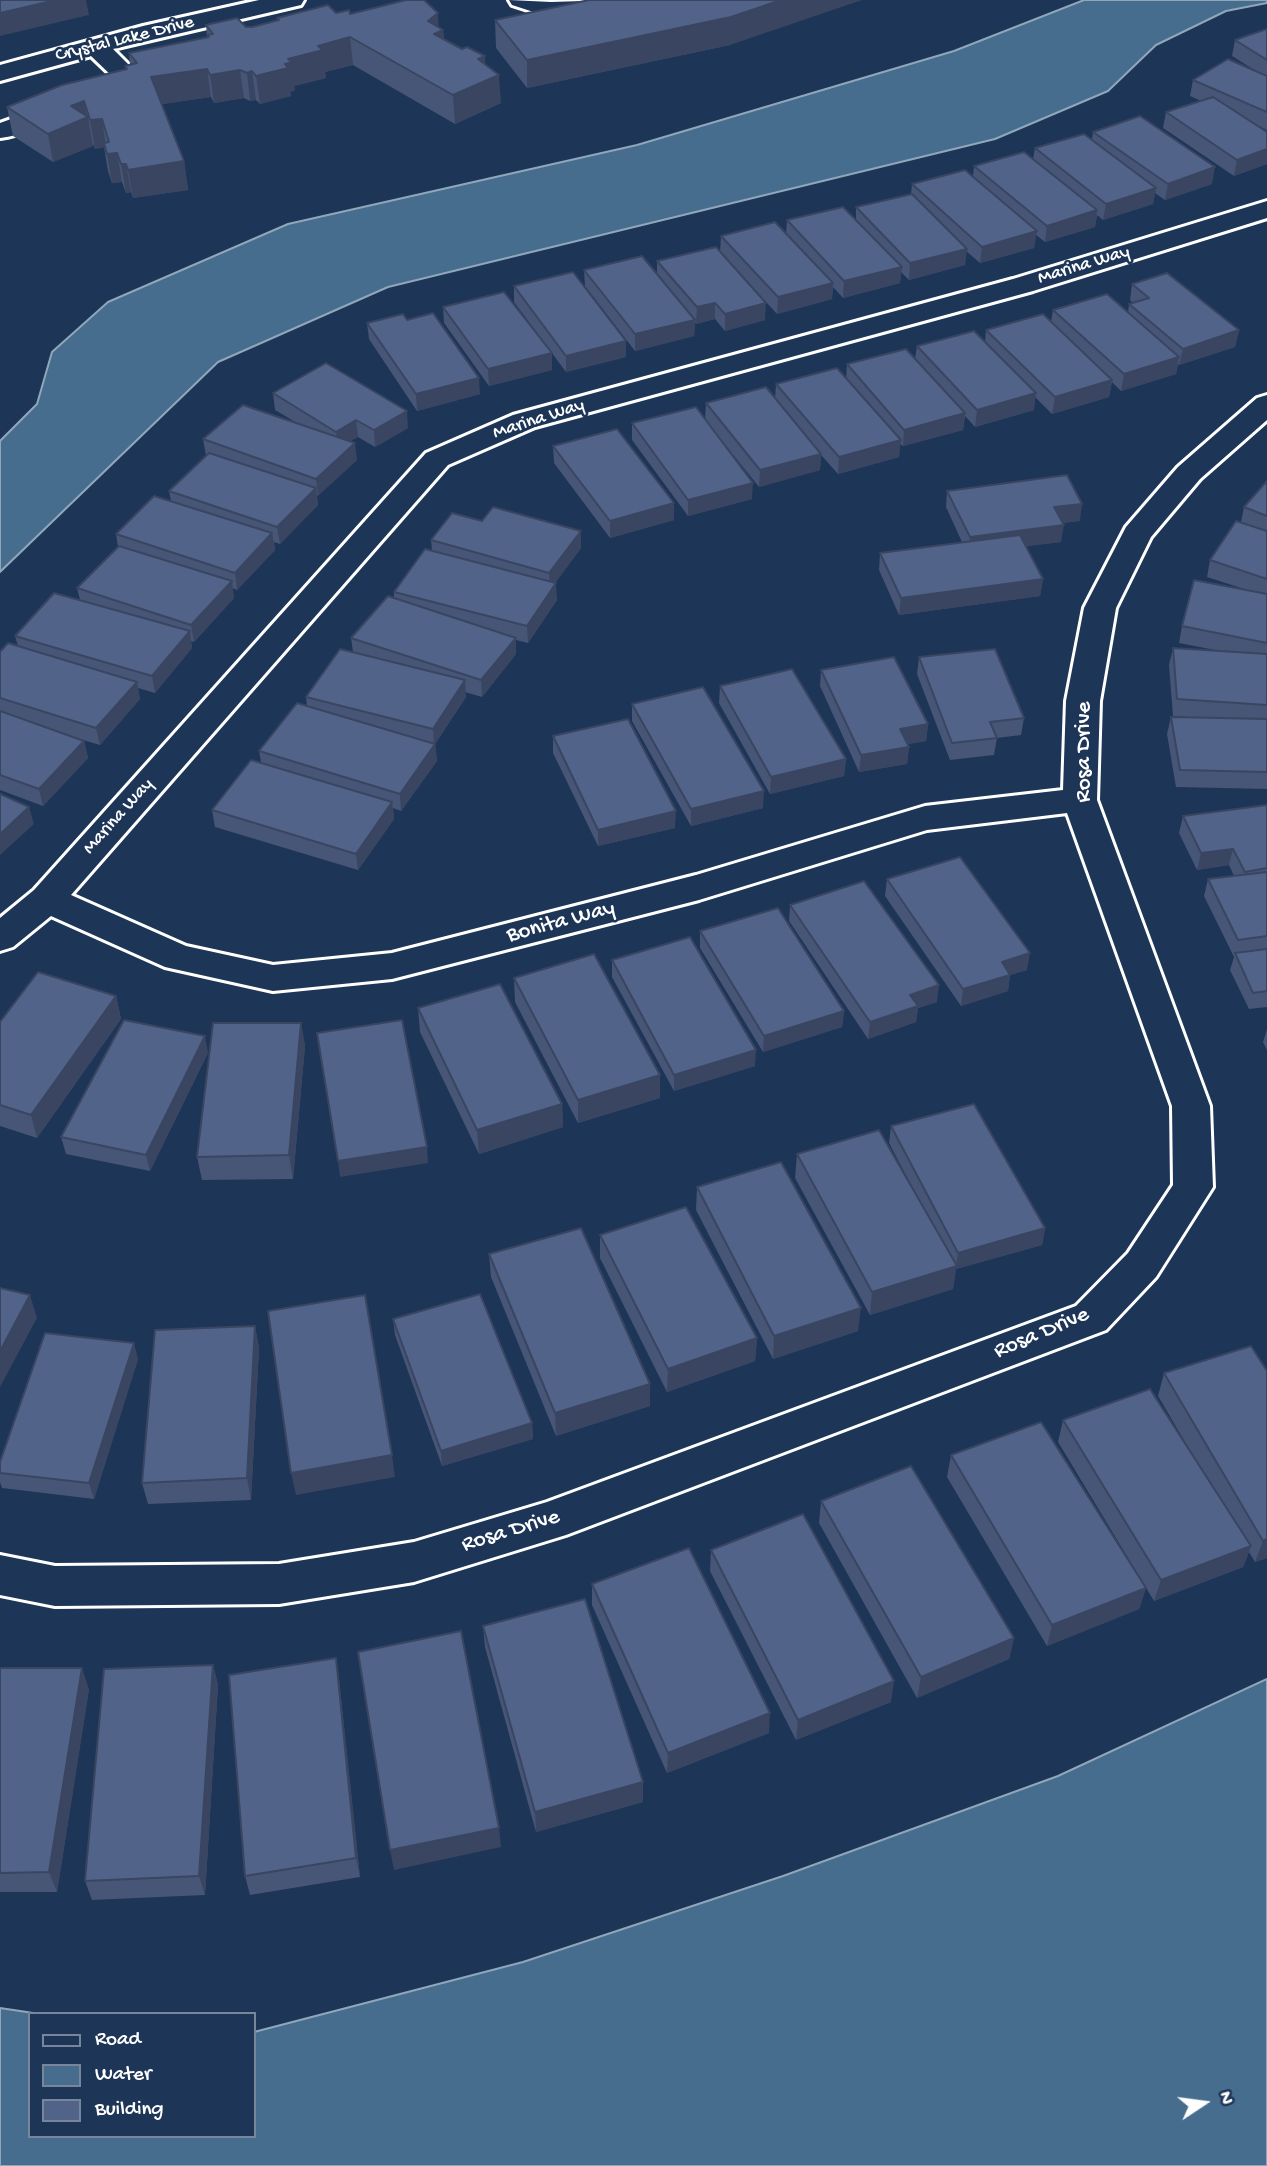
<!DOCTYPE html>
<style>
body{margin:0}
#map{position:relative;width:1267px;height:2166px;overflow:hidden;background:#1d3557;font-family:"Gochi Hand",sans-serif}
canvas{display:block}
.legend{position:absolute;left:28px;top:2012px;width:228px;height:126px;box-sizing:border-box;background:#1d3557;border:2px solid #77869a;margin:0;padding:9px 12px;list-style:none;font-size:21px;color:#fff}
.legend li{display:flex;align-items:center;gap:14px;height:35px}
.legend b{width:35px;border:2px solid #77869a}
.north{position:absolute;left:1169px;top:2068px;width:70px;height:70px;-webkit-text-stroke:5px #1d3557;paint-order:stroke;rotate:77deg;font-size:19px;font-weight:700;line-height:28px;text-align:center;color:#fff}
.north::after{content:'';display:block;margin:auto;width:24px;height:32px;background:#fff;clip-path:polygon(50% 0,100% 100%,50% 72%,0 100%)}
</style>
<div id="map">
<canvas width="1267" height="2166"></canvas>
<ul class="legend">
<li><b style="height:9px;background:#1d3557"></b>Road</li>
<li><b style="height:19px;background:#466d8e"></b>Water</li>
<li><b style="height:19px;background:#52638a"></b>Building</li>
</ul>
<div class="north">N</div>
</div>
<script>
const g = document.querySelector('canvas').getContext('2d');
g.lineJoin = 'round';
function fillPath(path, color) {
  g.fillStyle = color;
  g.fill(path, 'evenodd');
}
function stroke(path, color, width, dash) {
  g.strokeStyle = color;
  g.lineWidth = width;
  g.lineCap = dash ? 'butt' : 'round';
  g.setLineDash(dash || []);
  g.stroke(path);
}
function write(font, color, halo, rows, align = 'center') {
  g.font = font + ' "Gochi Hand",sans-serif';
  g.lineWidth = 5;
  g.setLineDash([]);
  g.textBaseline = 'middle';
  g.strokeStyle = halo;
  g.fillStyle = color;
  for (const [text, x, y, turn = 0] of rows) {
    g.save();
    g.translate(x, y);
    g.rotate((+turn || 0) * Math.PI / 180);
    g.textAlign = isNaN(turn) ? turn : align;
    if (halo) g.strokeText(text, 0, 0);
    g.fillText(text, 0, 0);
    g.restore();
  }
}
const water = new Path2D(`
 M1084,0h183v3l-41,8 -70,34 -48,46 -113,48 -607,148 -170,75 -218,210v-131l37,-37 15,-52 56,-50 180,-78 349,-79 317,-94z
 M1267,1679v487h-1267v-158l40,6h-10v122h224v-104l269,-70 260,-86 275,-100z`);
const minor = new Path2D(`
 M259,0h45l-3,5 -188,44 30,30c-12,17 -121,58 -143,59v-15l102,-37 12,-8 -23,-22 -91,25v-16l143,-39z
 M509,0l42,2 65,-2 -3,5 -64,12 -37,-12z
 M1267,201v17l-234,73 -498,136 -87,38 -377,430 115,51 87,19 119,-12 304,-78 229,-69 138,-16 3,-89 18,-93 42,-81 52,-60 79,-69 10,-3v25l-67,59 -49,58 -35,71 -16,93 -3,99 113,306 3,81 -57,90 -50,53 -540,205 -152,47 -135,22 -224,2 -55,-11v-40l55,11 224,-2 135,-22 133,-40 529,-196 52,-53 45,-68 -1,-79 -105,-293 -140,17 -228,70 -307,79 -119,12 -108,-24 -114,-51 -38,31 -13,4v-33l34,-28 392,-437 87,-38 500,-136z`);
const wall = new Path2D(`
 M336,13l14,1 89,13 4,3 1,9 18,10 23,7v8l16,39 -46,21 -102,-59 -28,7 1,6 -32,8 1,4 -5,2 1,4 -31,8 -4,-4 -6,1 -6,-3 -30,5 -3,-6 -49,7 22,57 4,29 -55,8 -2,-6 -5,1 -4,-11 -10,1 -4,-12 -4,-24 -9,2 -2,-5v2l-40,16 -40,-26 -6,-29 119,-38 -1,-3 5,-1 -1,-12 78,-16 -1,-12 46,2 25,-6v-3z
 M495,20l235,25 -203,43 -31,-40z
 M1267,29v101l-10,-5 10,7v32l-33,12 -71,-48 3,-16 35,-11 -11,-5 3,-16 66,-7 -27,-17 3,-16z
 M1093,132l119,52 -47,16 -10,-7 -2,11 -50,16 -6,-5 -2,12 -50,15 -9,-7 -2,13 -54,15 -14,-12 -1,14 -56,15 -8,-8 -1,11 -57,15 -10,-11 -1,12 -55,15 -42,-46 30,52 -40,11 -10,-12 -19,5 -1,-2 -1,14 -59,15 -50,-65 -1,-16 73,4v-13l63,-9 1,-16 65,-2 1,-14 69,-1v-12l55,-13 1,-10 61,-8 1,-10 59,-7 2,-11 57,-9z
 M1132,284l107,46 -4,17 -56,18 -1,-1 -2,10 -55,17 -9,-9 -3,15 -57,17 -17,-17 -1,13 -59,17 -10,-11 -2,14 -60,16 -3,-2 -1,13 -61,17 -17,-19 -1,15 -61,17 -54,-67 1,-17 69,-4 1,-15 70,-5 1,-15 68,-5 2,-13 68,-4 1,-12 65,-8 2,-12 75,3 1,-9 4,-1 -3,-3z
 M514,286l112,55v16l-60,15 -52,-70z
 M443,307l109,63 -63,16 -45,-63z
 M407,320l73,74 -63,17 -48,-72 -2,-16z
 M273,393l135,35 -33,19 -17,-10 -8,4 7,19 -40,36 1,9 -38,39 -6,-2 1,8 -38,40 -5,-2 2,10 -40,44 -3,-1 1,7 -37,45 -17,-5 2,11 -40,46 -34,-10 18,6 4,17 -45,48 -43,-16v-138l18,-6 -3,-10 65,-36 -3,-12 41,-41 -2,-13 55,-33 -2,-10 37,-35 -3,-17 94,-16 -22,-13z
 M632,423l120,76 -64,17 -56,-76z
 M553,446l121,74 -64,18 -56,-75z
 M1267,481v308l-91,-2 -9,-53 4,-17 30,1 -28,-2 -4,-51 4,-17 47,3 -41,-8 3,-17 62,-37 -37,-12 3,-17 31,-38 3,-15z
 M947,491l133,30 -18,2 -1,19 -35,4 17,33 -3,17 -141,19 -20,-45 1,-17 82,-11 -16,-35z
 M482,521l99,10v17l-26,35 2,17 -29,43 -12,-3v14l-34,43 -17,-5 1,5 -31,47 2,17 -36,50 -8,-3 1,11 -36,51 -143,-43 -3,-17 49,-48 -2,-11 48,-45 -1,-9 47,-45 -2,-14 43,-40v-6l38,-41 -1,-11z
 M919,657l105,61 -3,17 -24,3 -3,17 -44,5 -33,-86z
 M821,670l107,54 -2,17 -18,3 1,3 -2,17 -48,8 -39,-86z
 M720,686l126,73 -2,17 -74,18 -51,-91z
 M632,704l131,104 -72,18 -59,-105z
 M553,736l122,92 -77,18 -45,-93z
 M1267,805v202l-18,2 -19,-39 4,-13 -30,-61 4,-17 26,-3 -5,-11 -32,5 -18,-37 4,-17z
 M887,879l140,91 -17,5 -2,16 -47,15 -76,-110z
 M790,905l147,97 -19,6 -2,14 -48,17 -79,-118z
 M700,931l144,80 -2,16 -79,25 -63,-104z
 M612,960l143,106 -81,25 -62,-114z
 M514,978l146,120 -82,25 -63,-121z
 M116,996l5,23 -84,119 -37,-12v-104z
 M418,1008l144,96 1,23 -84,27 -59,-122z
 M301,1023l4,23 -12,133 -91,1 -5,-23z
 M1267,1029v21l-4,-8z
 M208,1053l-58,118 -84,-17 -5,-17z
 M891,1126l154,102 -3,17 -86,24 -3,20 -83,26 -75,-137 2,-24 126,54 -34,-65z
 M697,1187l161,144 -85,28 -77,-149z
 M600,1235l157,103 -2,23 -88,31 -67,-134z
 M489,1254l161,152 -94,30 -65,-159z
 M393,1319l139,104 1,16 -91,27 -47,-131z
 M255,1326l4,22 -8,152 -103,4 -6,-21z
 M1251,1346l16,212 -12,4 -6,-10 -6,15 -89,34 -96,-159 5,-22 129,34 -34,-58 6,-23z
 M138,1359l-44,140 -92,-11 -2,-6v-20z
 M951,1455l195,133 -7,21 -92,37 -100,-169z
 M821,1501l193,137 -5,21 -92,39 -98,-175z
 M711,1550l180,152 -95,38 -86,-169z
 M592,1584l177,149 -102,40 -75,-168z
 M483,1626l160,176 -107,30 -51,-185z
 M336,1658l3,21 21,198 -110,18 -5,-19z
 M213,1665l5,20 -13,210 -113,5 -7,-19z
 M0,1668l89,21 -32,203h-57z`);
const shadedWall = new Path2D(`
 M56,0h30l3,15 -89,21v-23z
 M781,0h81l-132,45 -203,43v-28z
 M438,13l1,19 4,-2 2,28 -17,-37z
 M350,37l3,28 -28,7 1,6 -32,8 1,4 -5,2 1,4 -31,8 -4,-28 29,-12 3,-5 30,-13z
 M485,56l1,25 13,-6 2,28 -46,21 -2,-29 25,-36z
 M207,69l4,28 -55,8 -5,-28z
 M240,70l4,28 -30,5 -4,-28z
 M252,71l4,29 -6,1 -3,-28z
 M84,101l3,17 1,-1 5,29 -40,16 -5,-28 23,-28z
 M102,119l4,28 -11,2 -5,-29z
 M1267,149v15l-33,12 3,-16z
 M117,153l5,29 -10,1 -5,-29z
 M184,161l4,29 -55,8 -5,-28z
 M121,164h5l5,28 -5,1z
 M1215,167l-3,17 -47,16 3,-16z
 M1156,188l-3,16 -50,16 3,-16z
 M1097,210l-2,17 -50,15 2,-16z
 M1037,231l-3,17 -54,15 2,-16z
 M967,249l-2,16 -56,15 1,-17z
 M902,267l-2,16 -57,15 1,-17z
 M833,283l-1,16 -55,15 1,-17z
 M715,303v16l-19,5 1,-17z
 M766,303l-1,17 -40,11v-17z
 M695,320l-1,16 -59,15v-17z
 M1239,330l-4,17 -56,18 4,-16z
 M626,341v16l-60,15v-16z
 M552,353v17l-63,16 -1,-17z
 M1179,357l-3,17 -55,17 3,-17z
 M479,378l1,16 -63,17 -1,-17z
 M1112,380l-3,17 -57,17 3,-17z
 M1036,393l-2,17 -59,17 2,-17z
 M407,411l1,17 -33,19 -1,-17z
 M965,413l-2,17 -60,16 1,-16z
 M356,420l2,17 -20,11 -2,-16z
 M901,440l-2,17 -61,17 1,-17z
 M355,443l2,17 -39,36 -2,-17z
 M821,454l-1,16 -61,17 1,-17z
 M753,483l-1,16 -64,17v-16z
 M316,488l2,17 -38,39 -3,-17z
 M674,503v17l-64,18v-17z
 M1082,504l-2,17 -28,3 2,-17z
 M1064,525l-3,17 -93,12 2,-17z
 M581,531v17l-31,42 -1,-17z
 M272,533l3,17 -38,40 -2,-17z
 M1043,579l-3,17 -141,19 2,-17z
 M232,581l2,17 -40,44 -3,-17z
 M556,583l1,17 -29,43 -1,-17z
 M190,631l2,17 -37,45 -3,-17z
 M516,638v16l-34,43 -1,-17z
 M465,680l1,17 -31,47 2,17 -36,50 -1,-17 34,-49 -1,-16z
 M137,682l3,17 -40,46 -4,-17z
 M928,724l-2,17 -28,5 2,-17z
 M84,741l4,17 -45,48 -4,-17z
 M909,747l-2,17 -48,8 2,-17z
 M846,759l-2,17 -74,18 1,-17z
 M764,791l-1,17 -72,18v-17z
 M392,802l2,17 -36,51 -2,-16z
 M29,807l5,17 -34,31v-21z
 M676,811l-1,17 -77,18v-16z
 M1233,849l-4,16 -32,5 4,-17z
 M1030,953l-3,17 -17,5 -2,16 -47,15 2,-17 39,-27z
 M939,985l-2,17 -19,6 -2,14 -48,17 2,-17 40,-27z
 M116,996l5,23 -84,119 -6,-23z
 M844,1011l-2,16 -79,25 1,-16z
 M301,1023l4,23 -12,133 -4,-24z
 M205,1036l3,17 -58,118 -4,-16z
 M756,1050l-1,16 -81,25v-16z
 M660,1075v23l-82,25v-23z
 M562,1104l1,23 -84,27 -2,-24z
 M427,1147l1,16 -88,14 -2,-16z
 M1045,1228l-3,17 -86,24 -3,20 -83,26 2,-23 84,-26 2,-13z
 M30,1295l7,23 -37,69v-36z
 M861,1308l-3,23 -85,28 1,-23z
 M255,1326l4,22 -8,152 -4,-22z
 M757,1338l-2,23 -88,31 1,-23z
 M134,1343l4,16 -44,140 -5,-16z
 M650,1384v22l-94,30 -1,-23z
 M532,1423l1,16 -91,27 -1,-15z
 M392,1455l3,22 -99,18 -5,-22z
 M1267,1539v19l-12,4 8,-21z
 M1251,1546l-8,21 -89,34 7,-21z
 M1146,1588l-7,21 -92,37 5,-21z
 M1014,1638l-5,21 -92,39 4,-21z
 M336,1658l3,21 21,198 -4,-19z
 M213,1665l5,20 -13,210 -6,-19z
 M82,1668l7,21 -32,203 -8,-20z
 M894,1681l-3,21 -95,38 2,-20z
 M770,1713l-1,20 -102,40 1,-20z
 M643,1782v20l-107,30 -1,-20z
 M499,1828l2,19 -107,23 -4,-20z`);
const building = new Path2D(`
 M0,0h56l-56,13z
 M406,0h18l14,13 -10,8 15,9 -9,4 28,15 5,-2 18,9 -7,3 21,16 -46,20 -103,-58 -32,9 5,4 -35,9 4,3 -7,2 3,4 -32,8 -4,-5 -5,2 -7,-3 -30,5 -3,-6 -56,8 33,84 -56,9 -2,-6h-5l-4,-11 -10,1 -3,-11 5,-1 -7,-23 -12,1 -6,-19 -13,5 17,11 -40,17 -41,-27 55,-22 65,-16 -2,-3 12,-3 -8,-10 80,-16 -2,-2 6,-1 -7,-9 31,-7 9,9h6l27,-7 -2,-2 51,-13 8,8 13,-3 1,4z
 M589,0h192l-50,17 -204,43 -32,-40z
 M1267,29v31l-32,-20z
 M1228,59l39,17v36l-74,-32z
 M1213,97l54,35v17l-30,11 -71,-48z
 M1140,116l75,51 -47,17 -75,-52z
 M1084,134l72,54 -50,16 -71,-56z
 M1024,152l73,58 -50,16 -73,-60z
 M965,170l72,61 -55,16 -70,-63z
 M912,194l55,55 -57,14 -54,-56z
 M843,207l59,60 -58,14 -57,-61z
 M775,222l58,61 -55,14 -57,-61z
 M716,247l50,56 -41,11 -10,-11 -18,4 -40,-46z
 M642,256l53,64 -60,14 -51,-64z
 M573,272l53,69 -60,15 -52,-70z
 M1167,273l72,57 -56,19 -54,-45 20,-6 -17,-14z
 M504,292l48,61 -64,16 -45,-62z
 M1107,294l72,63 -55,17 -71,-64z
 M433,313l46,65 -63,16 -49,-71 36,-9 4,6z
 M1043,314l69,66 -57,17 -69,-67z
 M974,331l62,62 -59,17 -60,-64z
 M906,349l59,64 -61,17 -57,-66z
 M326,363l81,48 -33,19 -18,-10 -20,12 -63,-39z
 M837,368l64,72 -62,17 -63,-73z
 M766,387l55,67 -61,16 -54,-67z
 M243,405l112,38 -39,36 -113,-40z
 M696,407l57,76 -65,17 -56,-77z
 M617,429l57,74 -64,18 -57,-75z
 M209,453l107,35 -39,39 -108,-36z
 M1067,475l15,29 -28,3 10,18 -94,12 -23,-46z
 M1267,481v35l-23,-9z
 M154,496l118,37 -37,40 -119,-39z
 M493,507l88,24 -32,42 -118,-33 21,-27 30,8z
 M1236,521l31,10v48l-57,-19z
 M1020,535l23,44 -142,19 -21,-45z
 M119,546l113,35 -41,44 -114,-37z
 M425,549l131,34 -29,43 -133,-34z
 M1194,580l73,14v49l-85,-17z
 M54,593l136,38 -38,45 -137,-40z
 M388,596l128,42 -35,42 -130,-42z
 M8,643l129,39 -41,46 -96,-30v-46z
 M1173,648l94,6v51l-90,-6z
 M340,649l125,31 -32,49 -127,-32z
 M995,649l29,69 -34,4 7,16 -45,5 -33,-86z
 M894,657l34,67 -28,5 9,18 -48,8 -40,-85z
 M792,669l54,90 -75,18 -51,-91z
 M703,687l61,104 -73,18 -59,-105z
 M297,703l138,41 -35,50 -141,-43z
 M0,711l84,30 -45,48 -39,-14z
 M1171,717l96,2v53l-87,-2z
 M628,719l48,92 -78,19 -45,-94z
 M251,760l141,42 -36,52 -144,-44z
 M0,794l29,13 -29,27z
 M1267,805v63l-22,4 -12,-23 -32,4 -18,-37z
 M960,857l70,96 -28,9 8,13 -47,14 -76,-110z
 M1267,872v64l-29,4 -30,-61z
 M864,881l75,104 -29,10 8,11 -48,16 -80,-117z
 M778,908l66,103 -80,25 -64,-105z
 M690,937l66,113 -82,25 -62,-115z
 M1267,949v42l-14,2 -18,-40z
 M594,954l66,121 -82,25 -64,-122z
 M38,972l78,24 -85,119 -31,-10v-83z
 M500,984l62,120 -85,26 -59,-122z
 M124,1020l81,16 -59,119 -85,-18z
 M402,1020l25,127 -89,14 -21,-128z
 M213,1023h88l-12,132 -92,2z
 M974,1104l71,124 -87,25 -67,-127z
 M879,1130l78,136 -85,26 -75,-138z
 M781,1162l80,146 -87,28 -77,-149z
 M686,1207l71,131 -89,31 -68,-134z
 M581,1228l69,156 -95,29 -66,-159z
 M0,1288l30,7 -30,56z
 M480,1294l52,129 -91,28 -48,-132z
 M365,1295l27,160 -101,18 -23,-162z
 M255,1326l-8,152 -105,5 13,-153z
 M45,1333l89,10 -45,140 -89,-10v-11z
 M1251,1346l16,25v168l-4,2 -99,-168z
 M1150,1389l101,157 -90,34 -98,-160z
 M1041,1422l105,166 -94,37 -101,-170z
 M911,1466l103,172 -93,39 -100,-176z
 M803,1514l91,167 -96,39 -87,-170z
 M689,1548l81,165 -102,40 -76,-169z
 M585,1599l58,183 -108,30 -52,-186z
 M461,1631l38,197 -109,22 -32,-198z
 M336,1658l20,200 -111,18 -16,-201z
 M213,1665l-14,211 -114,5 19,-212z
 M0,1668h82l-33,204 -49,1z`);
const farStreetnames = [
 ["Crystal Lake Drive",125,40,-14],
 ["Marina Way",1084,266,-17],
 ["Marina Way",539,420,-18],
 ["Marina Way",119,817,-48]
];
const streetNames = [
 ["Rosa Drive",1085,752,-90],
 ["Bonita Way",561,923,-15],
 ["Rosa Drive",1042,1334,-23],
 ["Rosa Drive",511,1532,-17]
];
fillPath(water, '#466d8e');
stroke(water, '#90a7bb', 2);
stroke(minor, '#fff', 6);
fillPath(minor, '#1d3557');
fillPath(wall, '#475577');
fillPath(shadedWall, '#394561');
fillPath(building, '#52638a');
stroke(building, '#394561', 2);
write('19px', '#fff', '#1d3557', farStreetnames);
write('23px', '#fff', '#1d3557', streetNames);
</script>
